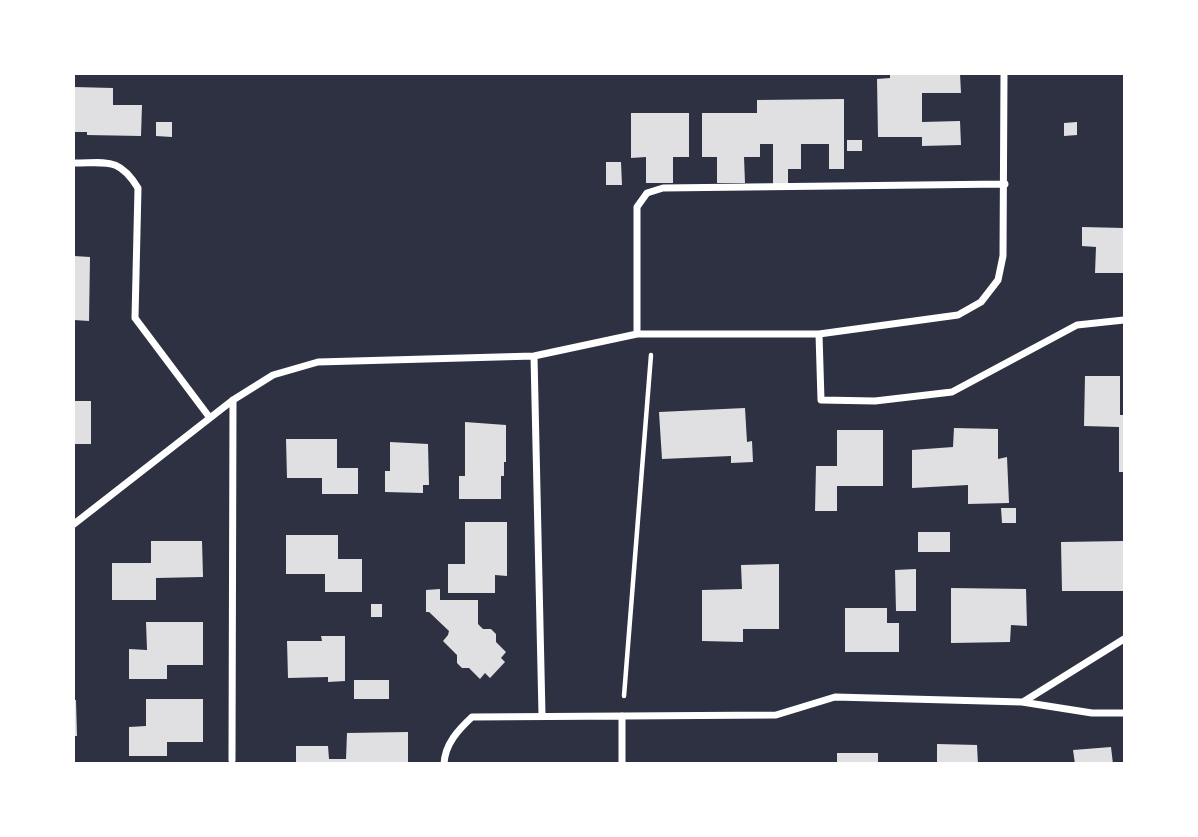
<!DOCTYPE html>
<style>
body{margin:0}
#map{position:relative;width:1198px;height:837px;overflow:hidden;background:#2d3142;font-family:"Roboto Condensed",sans-serif}
canvas{display:block}
.frame{position:absolute;inset:0;border:75px solid #fff;pointer-events:none}
</style>
<div id="map">
<canvas width="1198" height="837"></canvas>
<div class="frame"></div>
</div>
<script>
const g = document.querySelector('canvas').getContext('2d');
g.lineJoin = 'round';
function fillPath(path, color) {
  g.fillStyle = color;
  g.fill(path, 'evenodd');
}
function stroke(path, color, width, dash) {
  g.strokeStyle = color;
  g.lineWidth = width;
  g.lineCap = dash ? 'butt' : 'round';
  g.setLineDash(dash || []);
  g.stroke(path);
}
const building = new Path2D(`
 M890,74h70l1,19h-39v29l38,-1 1,24 -39,1v-9h-44l-1,-58 13,-1z
 M74,87l39,1v17h29l-1,31 -54,-1v-3h-13z
 M844,99v70h-15v-25h-28v25h-13v16h-15v-41h-13v13h-16l1,26h-28v-26h-15v-44h55v-13z
 M631,113h58v44h-16v26h-27v-26l-15,1z
 M156,122h16v15l-16,-1z
 M1077,122v13l-13,1v-13z
 M847,140h15v11h-15z
 M606,162h15l1,23h-16z
 M1082,227l42,1v45h-29l1,-26 -14,-1z
 M74,256l16,1 -1,64 -15,-1z
 M1085,376h35v39h4v57h-5v-45l-35,-1z
 M74,401h17v43h-17z
 M745,408l2,34 5,-1 1,21 -22,1v-7l-69,3 -3,-47z
 M465,422l41,3v37h-2v14h-3v23h-42v-23h6z
 M954,428l44,1v30l9,-2 2,46 -41,1v-19l-56,3v-38l41,-3z
 M837,430h46v56h-46v25h-22l1,-45h21z
 M286,439h51v29h21v26h-36v-16h-35z
 M390,442l38,2 1,41h-6v8l-38,-1v-21h5z
 M1001,508h15v15h-14z
 M465,522h42v54l-12,-1v18h-47v-29h17z
 M918,532h32v20h-32z
 M286,535h52v24h24v33h-37v-18h-39z
 M151,541h51l1,36 -47,1v22h-44v-37h39z
 M1124,541v50h-62l-1,-49z
 M779,564v65h-36v13l-41,-1v-51l40,-1 -1,-24z
 M916,569v42h-20l-1,-41z
 M951,588l75,1 1,37 -16,-1 -1,17 -59,1z
 M440,589v11h38v24l5,5h8l5,5v8l10,10 -5,6 4,4 -15,16 -5,-5 -5,6 -11,-11h-7l-5,-5v-8l-14,-14 5,-6 1,-4 -20,-19h-3v-22z
 M371,604h11v13h-11z
 M845,608h42v15h12v29h-54z
 M146,622h57v43h-36v14h-38v-30l18,1z
 M321,636h24v45l-17,1v-5l-40,1 -1,-37h35z
 M354,680h35v19h-35z
 M146,699h57v43h-36v14h-38v-29l17,-1z
 M74,700h2l1,36h-3z
 M408,732v32h-112v-18h32l1,13h17l1,-26z
 M937,744l40,1 1,19h-41z
 M1111,747l2,17h-38l-2,-14z
 M837,753h41v11h-41z`);
const path = new Path2D(`
 M624,696l27,-341`);
const minor = new Path2D(`
 M74,163c33,0 45,-6 64,25l-3,130 75,100
 M637,334v-127l10,-14 16,-5 342,-4
 M819,334l2,66 54,1 77,-9 125,-67 47,-5
 M534,356l8,359
 M74,524l159,-124 40,-25 45,-13 216,-6 103,-22h182l139,-19 23,-13 17,-22 5,-24 1,-182
 M1023,702l101,-63
 M232,760l1,-360
 M444,764c1,-20 14,-34 28,-47l304,-2 59,-18 187,5 70,11h32
 M622,764v-48`);
fillPath(building, '#e0e0e3');
stroke(path, '#fff', 4.5);
stroke(minor, '#fff', 7);
</script>
